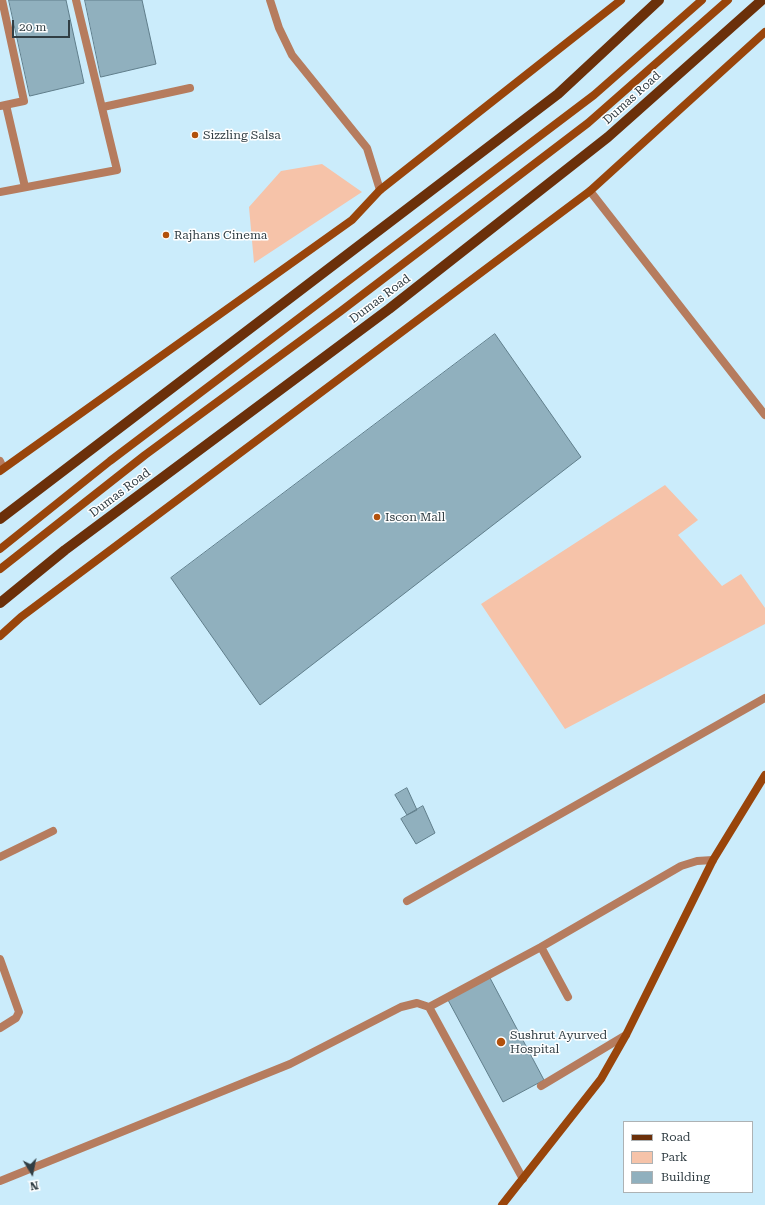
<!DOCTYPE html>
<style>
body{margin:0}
#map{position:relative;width:765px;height:1205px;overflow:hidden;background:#cbecfb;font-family:"Roboto Serif",serif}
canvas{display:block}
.legend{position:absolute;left:623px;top:1121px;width:130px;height:72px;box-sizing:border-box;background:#fff;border:1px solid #adb2b4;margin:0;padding:5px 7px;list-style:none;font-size:12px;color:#313e44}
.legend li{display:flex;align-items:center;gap:8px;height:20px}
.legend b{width:20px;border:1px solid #adb2b4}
.north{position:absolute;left:12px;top:1153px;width:40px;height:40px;-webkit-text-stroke:3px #fff;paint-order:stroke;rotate:170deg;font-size:11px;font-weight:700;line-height:16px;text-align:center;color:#313e44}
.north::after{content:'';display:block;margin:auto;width:14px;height:18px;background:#313e44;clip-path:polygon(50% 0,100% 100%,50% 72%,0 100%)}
.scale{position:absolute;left:12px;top:20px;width:58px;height:18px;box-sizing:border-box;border:2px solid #313e44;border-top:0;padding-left:5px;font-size:12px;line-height:14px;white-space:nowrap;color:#313e44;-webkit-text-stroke:3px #fff;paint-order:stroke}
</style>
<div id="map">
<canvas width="765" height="1205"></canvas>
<ul class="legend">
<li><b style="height:5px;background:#6b300a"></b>Road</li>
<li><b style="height:11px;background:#f6c3a9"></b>Park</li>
<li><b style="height:11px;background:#90b0be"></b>Building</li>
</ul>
<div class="north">N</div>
<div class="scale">20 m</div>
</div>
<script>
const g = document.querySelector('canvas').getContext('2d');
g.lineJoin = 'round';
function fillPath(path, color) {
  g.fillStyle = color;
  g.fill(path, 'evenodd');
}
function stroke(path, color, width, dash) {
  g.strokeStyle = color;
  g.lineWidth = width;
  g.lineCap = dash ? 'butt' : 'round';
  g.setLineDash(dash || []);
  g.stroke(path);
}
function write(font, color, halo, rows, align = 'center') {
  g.font = font + ' "Roboto Serif",serif';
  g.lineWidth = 3;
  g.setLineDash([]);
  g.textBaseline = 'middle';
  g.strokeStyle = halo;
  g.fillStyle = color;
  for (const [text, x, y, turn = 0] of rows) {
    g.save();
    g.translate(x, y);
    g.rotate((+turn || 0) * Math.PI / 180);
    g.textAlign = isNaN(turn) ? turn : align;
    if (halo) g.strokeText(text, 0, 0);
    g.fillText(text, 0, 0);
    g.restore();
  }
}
const green = new Path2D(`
 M322,164l40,28 -108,71 -5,-56 32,-36z
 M665,485l33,35 -20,15 44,51 19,-12 24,34v16l-200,105 -84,-125z`);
const building = new Path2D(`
 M9,0h57l18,83 -54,13z
 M85,0h57l14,64 -55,13z
 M495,334l86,123 -321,248 -89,-127z
 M407,788l10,22 -10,5 -12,-20z
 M423,806l12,27 -19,11 -15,-25z
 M490,978l54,102 -41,22 -55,-102z`);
const street = new Path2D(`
 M270,0l9,28 13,27 75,93 13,42
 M6,105l19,82
 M0,106l24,-5 -22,-101
 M103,107l87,-19
 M590,191l175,224
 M0,192l117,-22 -41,-170
 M0,461l3,7
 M0,857l53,-26
 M407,901l358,-203
 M541,947l27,50
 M0,959l19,53 -3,6 -16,10
 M429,1007l112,-60 140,-81 16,-5 16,-1
 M541,1086l85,-51
 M0,1181l290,-117 111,-57 16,-4 12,4 94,172`);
const secondary = new Path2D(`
 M0,471l352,-251 28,-30 241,-190
 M0,549l110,-88 484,-366 108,-95
 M0,569l145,-114 196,-144 247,-188 140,-123
 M0,636l21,-19 569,-426 175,-159
 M502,1205l99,-126 25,-44 87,-175 52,-85`);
const primary = new Path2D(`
 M0,519l558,-425 101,-94
 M0,603l65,-53 324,-241 219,-172 154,-137`);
const markers = [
 [195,135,4,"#b2510c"],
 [166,235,4,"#b2510c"],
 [377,517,4,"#b2510c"],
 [501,1042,5,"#b2510c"]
];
const streetNames = [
 ["Dumas Road",632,98,-42],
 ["Dumas Road",380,299,-37],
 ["Dumas Road",120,493,-37]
];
const poiNames = [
 ["Sizzling Salsa",203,135],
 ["Rajhans Cinema",174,235],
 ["Iscon Mall",385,517],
 ["Sushrut Ayurved",510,1035],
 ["Hospital",510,1049]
];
fillPath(green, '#f6c3a9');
fillPath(building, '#90b0be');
stroke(building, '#607e8b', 1);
stroke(street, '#b67c5e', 8);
stroke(secondary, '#99450b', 8);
stroke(primary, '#6b300a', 10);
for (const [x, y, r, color] of markers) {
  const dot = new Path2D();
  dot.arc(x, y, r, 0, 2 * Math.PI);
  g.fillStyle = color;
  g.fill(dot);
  stroke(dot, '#fff', 1.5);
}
write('12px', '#313e44', '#fff', streetNames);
write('12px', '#313e44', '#fff', poiNames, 'left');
</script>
